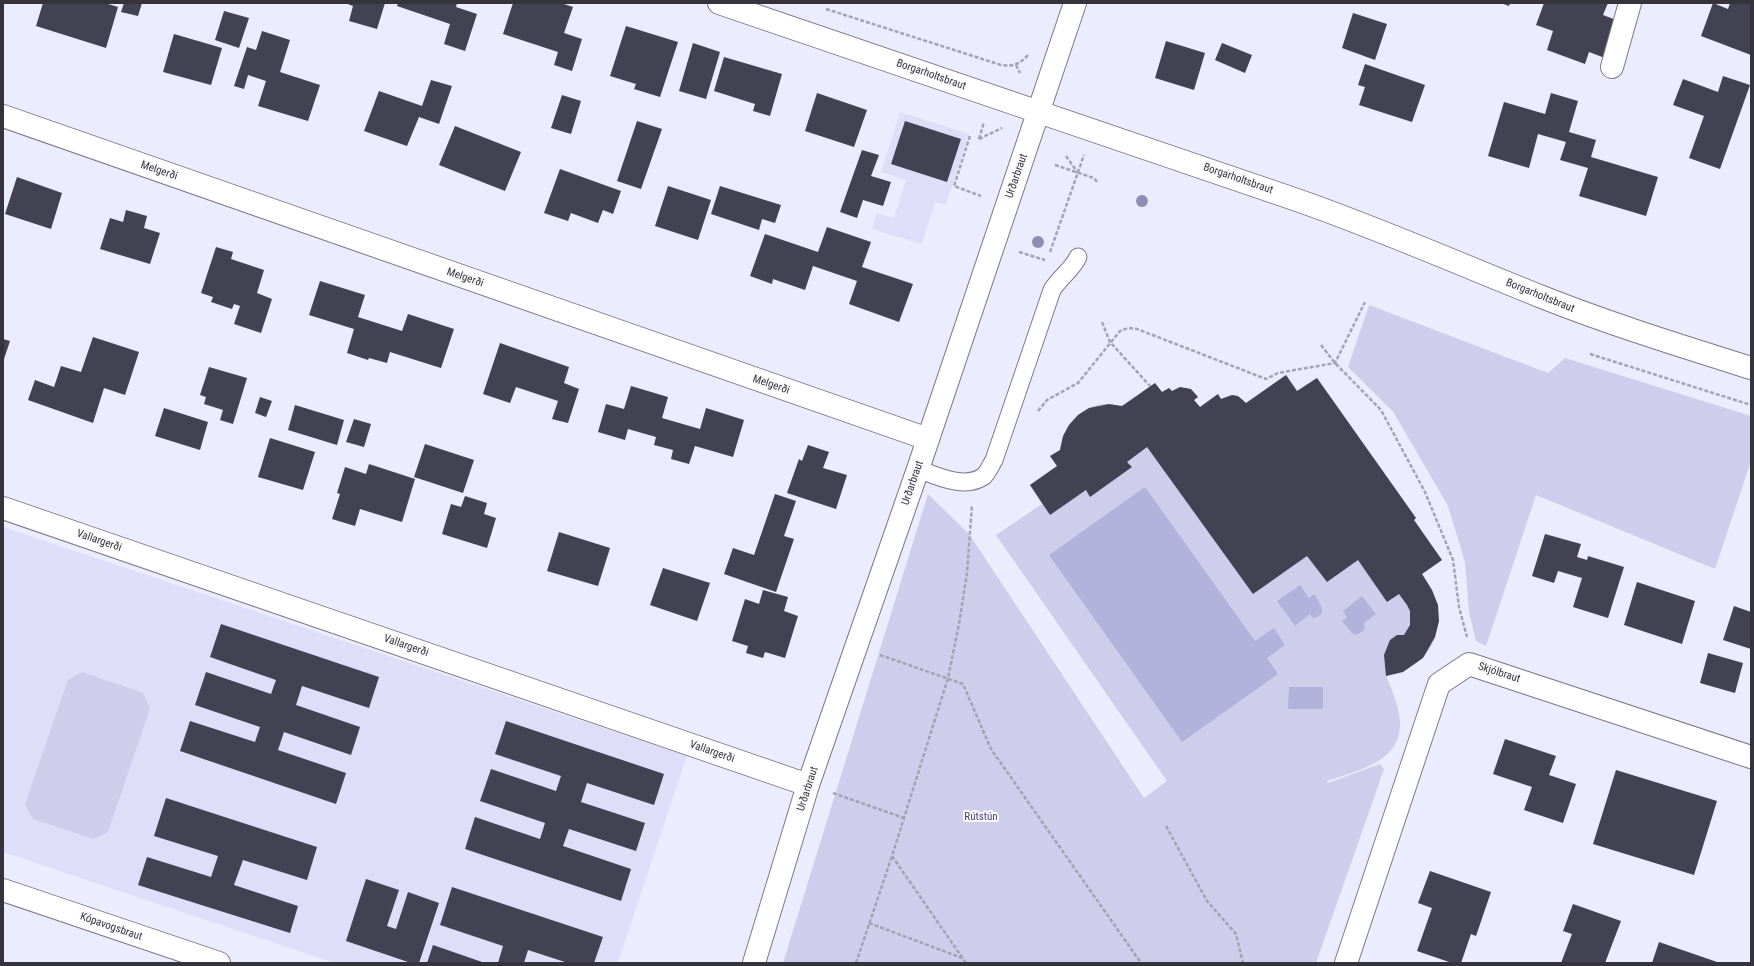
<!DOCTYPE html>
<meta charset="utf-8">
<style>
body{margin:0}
#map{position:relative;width:1754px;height:966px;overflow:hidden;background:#ececff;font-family:"Roboto Condensed",sans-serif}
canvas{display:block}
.frame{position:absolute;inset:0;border:4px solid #35343c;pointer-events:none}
</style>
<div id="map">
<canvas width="1754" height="966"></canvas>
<div class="frame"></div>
</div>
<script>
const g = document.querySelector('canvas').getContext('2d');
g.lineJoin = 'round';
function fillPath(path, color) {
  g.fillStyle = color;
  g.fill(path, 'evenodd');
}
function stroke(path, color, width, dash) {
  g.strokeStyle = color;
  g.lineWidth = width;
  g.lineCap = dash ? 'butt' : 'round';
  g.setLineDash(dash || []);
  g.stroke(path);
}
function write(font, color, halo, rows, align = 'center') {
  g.font = font + ' "Roboto Condensed",sans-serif';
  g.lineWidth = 4;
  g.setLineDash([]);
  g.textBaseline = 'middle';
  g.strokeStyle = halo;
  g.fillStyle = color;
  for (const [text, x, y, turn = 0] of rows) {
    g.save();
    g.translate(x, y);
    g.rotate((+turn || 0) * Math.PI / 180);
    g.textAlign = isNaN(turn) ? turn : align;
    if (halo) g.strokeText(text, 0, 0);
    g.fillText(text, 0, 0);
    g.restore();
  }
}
const built = new Path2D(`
 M900,112l69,22 -23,71 -11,-3 -13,42 -50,-15 5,-16 17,5 12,-38 -25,-8z
 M3,527l684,229 -69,207h-283l-332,-111z`);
const green = new Path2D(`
 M1369,305l179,68 17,-15 186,58v45l-36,108 -179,-74 -50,151 -10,-5 -7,-29 -4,-50 -17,-56 -54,-93 -46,-46z
 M1286,375l11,16 20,-13 99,140 -2,2 28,40 -20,14c30,42 18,91 -36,102 5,12 11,25 13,38 9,46 -39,56 -72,67l1,2 52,-19 4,5 -68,194h-533l145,-469 41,40 175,264 23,-17 -171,-246 46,-31 -12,-19 27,-19 -7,-10 10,-6c3,-24 19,-43 43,-46 6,0 13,2 19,2 4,-1 27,-19 33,-23l7,9 7,-4 3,3c11,-6 18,-4 26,6l-4,3 6,7 18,-13 3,5c9,-6 18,-4 25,4z
 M82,672l61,21 7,15 -42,124 -14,7 -61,-20 -8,-15 43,-124z`);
const water = new Path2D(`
 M1145,487l110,154 19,-13 11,17 -18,13 11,16 -96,68 -133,-187z
 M1300,585l9,13 5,-4c6,9 15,21 -1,24l-3,-4 -15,12 -18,-25z
 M1362,596l14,18 -12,9 1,5 -3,4 -7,3 -3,-2 -10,-12 5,-4 -4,-6z
 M1289,687h34v22h-35z`);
const building = new Path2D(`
 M43,3h62l13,4 -12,41 -70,-22z
 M124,3h18l-4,13 -17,-4z
 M345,3h40l-8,26 -28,-8 4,-15z
 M398,3h59l-1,4 21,7 -12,37 -21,-7 6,-20 -53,-18z
 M513,3h48l12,4 -9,26 18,6 -10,32 -18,-6 4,-13 -55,-18z
 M1501,3h9l-1,3z
 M1544,3h64l-5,12 16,6 -14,37 -16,-6 -4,12 -38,-14 6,-19 -17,-6z
 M1713,3l15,6 2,-6h21v52l-50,-19z
 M224,11l25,7 -10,30 -24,-8z
 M1353,13l34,11 -12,36 -33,-12z
 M626,26l52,16 -18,55 -26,-8 2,-5 -26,-8z
 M262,31l28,9 -10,32 40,13 -12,36 -50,-15 8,-25 -18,-6 -4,14 -10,-3 13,-39 9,3z
 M174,34l48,14 -11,37 -48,-13z
 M1166,41l39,12 -11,37 -39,-12z
 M693,43l27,9 -14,47 -27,-8z
 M1222,43l30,12 -7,18 -30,-13z
 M724,57l58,17 -12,42 -17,-5 2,-7 -41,-13z
 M1365,64l60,21 -13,37 -53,-17 6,-18 -7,-2z
 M1723,76l27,9 -30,84 -31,-11 15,-42 -31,-11 10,-26 35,13z
 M431,80l21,6 -13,38 -20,-7 -12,29 -43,-15 15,-40 43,15z
 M817,93l50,17 -13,37 -49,-16z
 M1551,93l27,8 -9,31 27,8 -5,17 67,20 -12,39 -67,-20 9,-28 -28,-8 6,-18 -28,-8 -9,34 -41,-12 16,-54 41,12z
 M562,95l19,6 -10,33 -20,-6z
 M637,121l25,8 -21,60 -24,-8z
 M905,121l56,18 -14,43 -56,-18z
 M455,126l66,26 -16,39 -66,-26z
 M862,150l17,5 -8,21 20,6 -8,24 -20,-6 -6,18 -17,-6z
 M560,169l61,22 -8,23 -10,-4 -5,13 -27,-10 -3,8 -24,-8z
 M17,177l45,16 -11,36 -46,-15z
 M668,186l43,14 -13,40 -43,-14z
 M720,186l61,19 -6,18 -13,-4 -3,11 -48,-16z
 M126,210l21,6 -3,12 16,5 -10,31 -50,-15 10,-31 13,4z
 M827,227l44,15 -9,25 51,17 -14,38 -50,-18 8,-23 -44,-15 -8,24 -32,-11 -1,5 -22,-8 15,-42 53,18z
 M216,247l17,5 -2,7 33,11 -7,23 15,6 -11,34 -27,-9 6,-18 -6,-2 -2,5 -21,-7 2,-5 -12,-4z
 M320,281l45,14 -7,22 44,14 6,-17 46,15 -13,39 -51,-16 -3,11 -18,-5 -1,2 -21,-7 7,-24 -45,-14z
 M93,337l46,15 -14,43 -21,-7 -11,35 -65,-23 7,-20 19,7 7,-21 20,6z
 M3,339l7,2 -7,21z
 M500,343l69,24 -5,16 15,6 -11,34 -16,-4 6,-18 -42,-14 -6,16 -27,-9z
 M209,367l38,11 -14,46 -13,-4 3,-10 -19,-6 2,-7 -6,-2z
 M1286,375l11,16 20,-13 99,140 -2,2 28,40 -20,14 10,16 6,15 1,16 -4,16 -12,21 -20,14 -17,4 -2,-21 6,-15 7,-5h7l6,-10v-14l-3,-6 -8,-11 -12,8 -29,-42 -31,22 -20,-26 -54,38 -106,-147 -20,15 5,5 -42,30 -4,-7 -36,25 -20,-30 27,-19 -7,-10 10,-6 3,-14 6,-11 9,-10 11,-7 20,-4 13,2 33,-23 7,9 7,-4 3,3 8,-4 11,2 7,8 -4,3 6,7 18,-13 3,5 11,-4 6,1 8,7z
 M631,386l37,11 -6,21 38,11 6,-21 38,12 -11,37 -38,-11 -6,18 -18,-5 2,-9 -19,-5 2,-8 -28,-8 -3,11 -27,-8 8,-28 18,5z
 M260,397l12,4 -6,16 -11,-4z
 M295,405l49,15 -7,25 -49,-15z
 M164,408l44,14 -8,28 -45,-14z
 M354,419l17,5 -7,23 -18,-5z
 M270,438l45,14 -12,38 -45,-13z
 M425,444l49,16 -11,33 -49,-16z
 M808,445l21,7 -6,16 24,7 -11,34 -49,-16 12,-34 3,2z
 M369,464l46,15 -13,43 -42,-13 -5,17 -23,-7 8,-25 -3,-1 8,-26 21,7z
 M775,494l21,7 -12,35 10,3 -18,53 -52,-18 9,-26 21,7z
 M465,496l22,7 -3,11 12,4 -9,30 -45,-14 9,-30 10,3z
 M559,532l51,16 -12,38 -51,-15z
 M1545,534l36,10 -4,13 10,3 1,-4 36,11 -16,51 -35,-11 9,-29 -24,-7 -4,12 -22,-7z
 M663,568l47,15 -13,38 -47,-16z
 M1637,582l58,19 -13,43 -58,-19z
 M763,590l25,7 -4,14 14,5 -13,42 -20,-6 -2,6 -17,-5 2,-7 -16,-5 13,-42 14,5z
 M1734,606l17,6v37l-28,-9z
 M221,624l158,53 -10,31 -67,-22 -6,19 64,22 -9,28 -67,-23 -6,18 68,23 -10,31 -156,-53 10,-30 65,21 5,-15 -65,-22 11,-33 65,22 5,-14 -66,-23z
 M1708,653l35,10 -8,30 -35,-10z
 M506,721l158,53 -10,31 -67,-22 -6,19 64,21 -9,28 -67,-22 -6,17 68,23 -10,32 -156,-52 10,-32 65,22 5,-16 -65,-22 11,-32 65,22 5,-15 -66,-22z
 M1505,739l51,17 -7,19 27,9 -13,39 -39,-13 8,-23 -39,-13z
 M1616,770l101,31 -23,74 -101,-31z
 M166,798l151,49 -10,33 -64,-20 -9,25 64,21 -8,27 -152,-48 9,-28 64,20 7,-21 -64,-20z
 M1430,871l61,21 -15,44 -5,-2 -10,29h-9l-35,-12 15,-43 -14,-5z
 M366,879l33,11 -12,36 9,3 12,-37 31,11 -20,60h-8l-65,-22z
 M452,887l151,50 -9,26h-26l-40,-13 -4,13h-26l5,-17 -63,-21z
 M1573,904l48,17 -16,42h-44l11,-29 -9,-3z
 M1659,942l61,21h-68z
 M433,945l52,18h-58z`);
const path = new Path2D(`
 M826,9l175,56c12,2 19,-1 27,-10
 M1016,65l4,8
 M970,136l-16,50 27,10
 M979,139l5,-17
 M979,139l23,-11
 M1066,156l12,17
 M1055,165l39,13 4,5
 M1019,252l26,8
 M1050,252l34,-97
 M1102,322l8,20 40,44
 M1321,345l14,18 46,47 44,82 28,68 6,47 8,30
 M1590,354l161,51
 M1038,411l9,-11 31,-17 42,-52 8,-3 9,1 129,50 12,-6 57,-10 30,-61
 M880,655l83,29 28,65 150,214
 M833,793l71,25
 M1166,826l41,75 29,33 7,29
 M869,923l93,35
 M856,963l36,-107
 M966,963l-74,-107 56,-178 11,-54 8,-51 5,-68`);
const lane = new Path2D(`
 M918,469c19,7 47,21 66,7 4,-4 7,-11 10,-16l58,-170c8,-13 20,-20 26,-33`);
const street = new Path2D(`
 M1612,67l18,-64
 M3,116l925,323
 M3,508l805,277
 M1346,963l93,-279 30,-20 282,93`);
const secondary = new Path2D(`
 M719,3l575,196c84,29 165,65 248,98 68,27 139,49 209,71
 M3,890l216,73
 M754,963l54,-178 110,-316 157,-466`);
const trees = [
 [1142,201],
 [1038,242]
];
const streetNames = [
 ["Borgarholtsbraut",931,75,19],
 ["Melgerði",159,171,19],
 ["Urðarbraut",1017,176,-71],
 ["Borgarholtsbraut",1238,179,19],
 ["Melgerði",465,278,19],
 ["Borgarholtsbraut",1540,296,22],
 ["Melgerði",771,385,19],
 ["Urðarbraut",913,483,-71],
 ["Vallargerði",99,541,19],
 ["Vallargerði",406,646,19],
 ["Skjólbraut",1499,673,18],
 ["Vallargerði",712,752,19],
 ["Urðarbraut",808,789,-72],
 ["Kópavogsbraut",111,927,19]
];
const parkNames = [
 ["Rútstún",981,817]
];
fillPath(built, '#dedef8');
fillPath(green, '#cecdeb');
fillPath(water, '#b3b2dd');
fillPath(building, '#434252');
stroke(lane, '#7a7a8b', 19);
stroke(street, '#7a7a8b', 24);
stroke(secondary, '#7a7a8b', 24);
stroke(path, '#a4a3b2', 2.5, [4, 2]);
stroke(lane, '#fff', 17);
stroke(street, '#fff', 22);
stroke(secondary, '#fff', 22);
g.fillStyle = '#908db4';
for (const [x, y] of trees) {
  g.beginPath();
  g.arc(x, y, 6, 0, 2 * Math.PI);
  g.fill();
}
write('11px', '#35343c', '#fbfbfe', streetNames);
write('11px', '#453f77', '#fbfbfe', parkNames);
</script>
